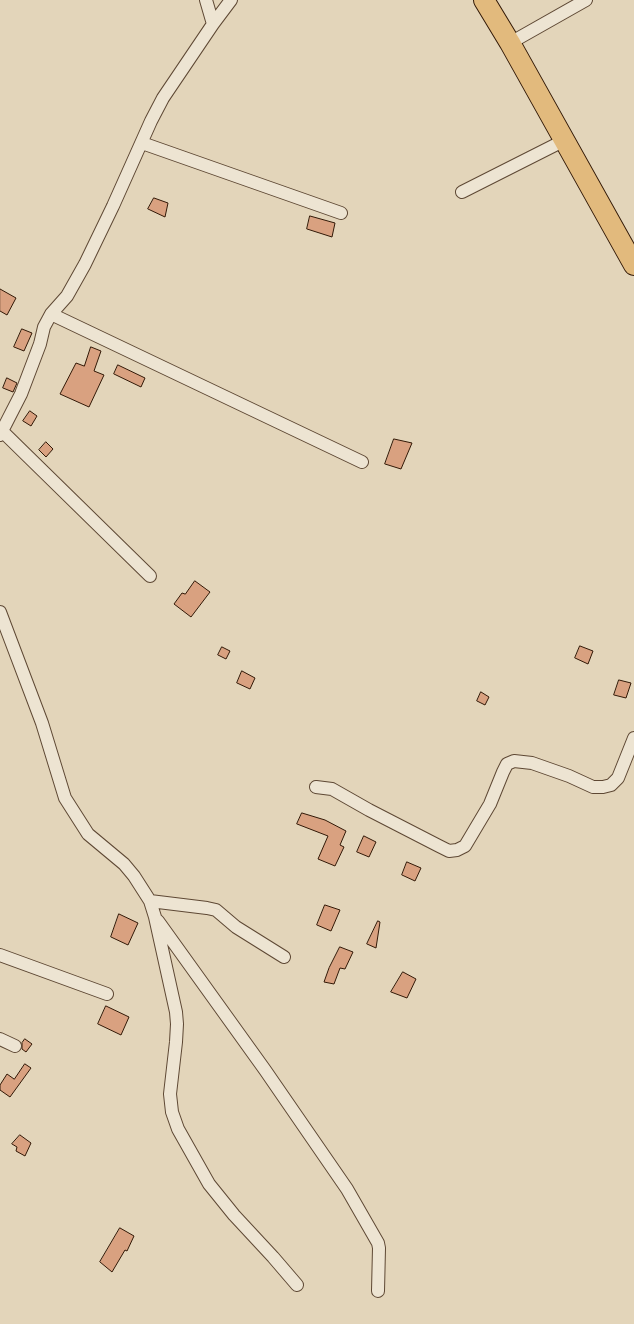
<!DOCTYPE html>
<style>
body{margin:0}
canvas{display:block;background:#e3d5ba}
</style>
<canvas width="634" height="1324"></canvas>
<script>
const g = document.querySelector('canvas').getContext('2d');
g.lineJoin = 'round';
function fillPath(path, color) {
  g.fillStyle = color;
  g.fill(path, 'evenodd');
}
function stroke(path, color, width, dash) {
  g.strokeStyle = color;
  g.lineWidth = width;
  g.lineCap = dash ? 'butt' : 'round';
  g.setLineDash(dash || []);
  g.stroke(path);
}
const building = new Path2D(`
 M154,198l14,5 -3,14 -17,-8z
 M310,216l25,7 -3,14 -25,-8z
 M0,289l16,9 -9,17 -7,-4z
 M22,329l10,4 -8,18 -10,-4z
 M91,347l10,4 -7,20 10,4 -15,32 -29,-13 16,-31 8,3z
 M118,365l27,13 -4,9 -27,-13z
 M7,378l10,5 -4,9 -10,-4z
 M30,411l7,5 -6,10 -8,-5z
 M394,439l18,4 -11,26 -16,-5z
 M46,442l7,7 -7,8 -7,-7z
 M195,581l15,11 -19,25 -17,-13 8,-11 3,1z
 M580,646l13,5 -5,13 -13,-6z
 M222,647l8,4 -4,8 -8,-4z
 M242,671l13,7 -5,11 -13,-6z
 M619,680l12,3 -5,15 -12,-3z
 M481,692l8,5 -4,8 -8,-4z
 M302,813l23,7 21,11 -6,14 4,2 -9,19 -17,-7 10,-23 -31,-12z
 M364,836l12,6 -7,15 -12,-5z
 M407,862l14,6 -6,13 -13,-6z
 M325,905l15,5 -9,21 -14,-6z
 M119,914l19,9 -10,22 -17,-8z
 M378,921l2,1 -4,26 -9,-4z
 M340,947l13,5 -8,17 -5,-1 -6,16 -10,-2 5,-14z
 M403,972l13,7 -9,19 -16,-6z
 M106,1006l23,11 -8,18 -23,-11z
 M25,1039l7,5 -6,8 -4,-3v-6z
 M25,1064l6,4 -21,29 -10,-7v-5l7,-11 7,5z
 M20,1135l11,8 -6,13 -9,-5 1,-4 -5,-3z
 M120,1228l14,8 -7,15 -2,-1 -13,22 -12,-10z`);
const minor = new Path2D(`
 M206,0l7,24
 M510,43l76,-43
 M142,143l199,70
 M462,192l103,-52
 M51,314l311,148
 M2,431l148,145
 M0,435l21,-41 19,-50 4,-17 7,-13 16,-18 18,-32 28,-58 38,-85 12,-23 50,-74 18,-24
 M0,612l42,111 23,75 23,36 36,30 10,12 16,25 5,16 21,95 1,12 -1,18 -6,52 2,18 6,17 31,55 25,31 39,42 24,28
 M316,787l16,2 37,21 70,36 10,5 8,-1 8,-4 25,-42 13,-32 4,-8 7,-3 18,2 37,13 24,11h10l8,-2 7,-7 16,-40
 M150,901l57,7 9,2 20,17 48,30
 M158,921l107,149 82,119 31,54 1,5 -1,43
 M0,955l107,39
 M0,1039l15,7`);
const primary = new Path2D(`
 M484,0l26,43 124,222`);
fillPath(building, '#d9a180');
stroke(building, '#321907', 1);
stroke(minor, '#5e4834', 14);
stroke(primary, '#321907', 22);
stroke(minor, '#ede4d2', 12);
stroke(primary, '#e2ba7d', 20);
</script>
